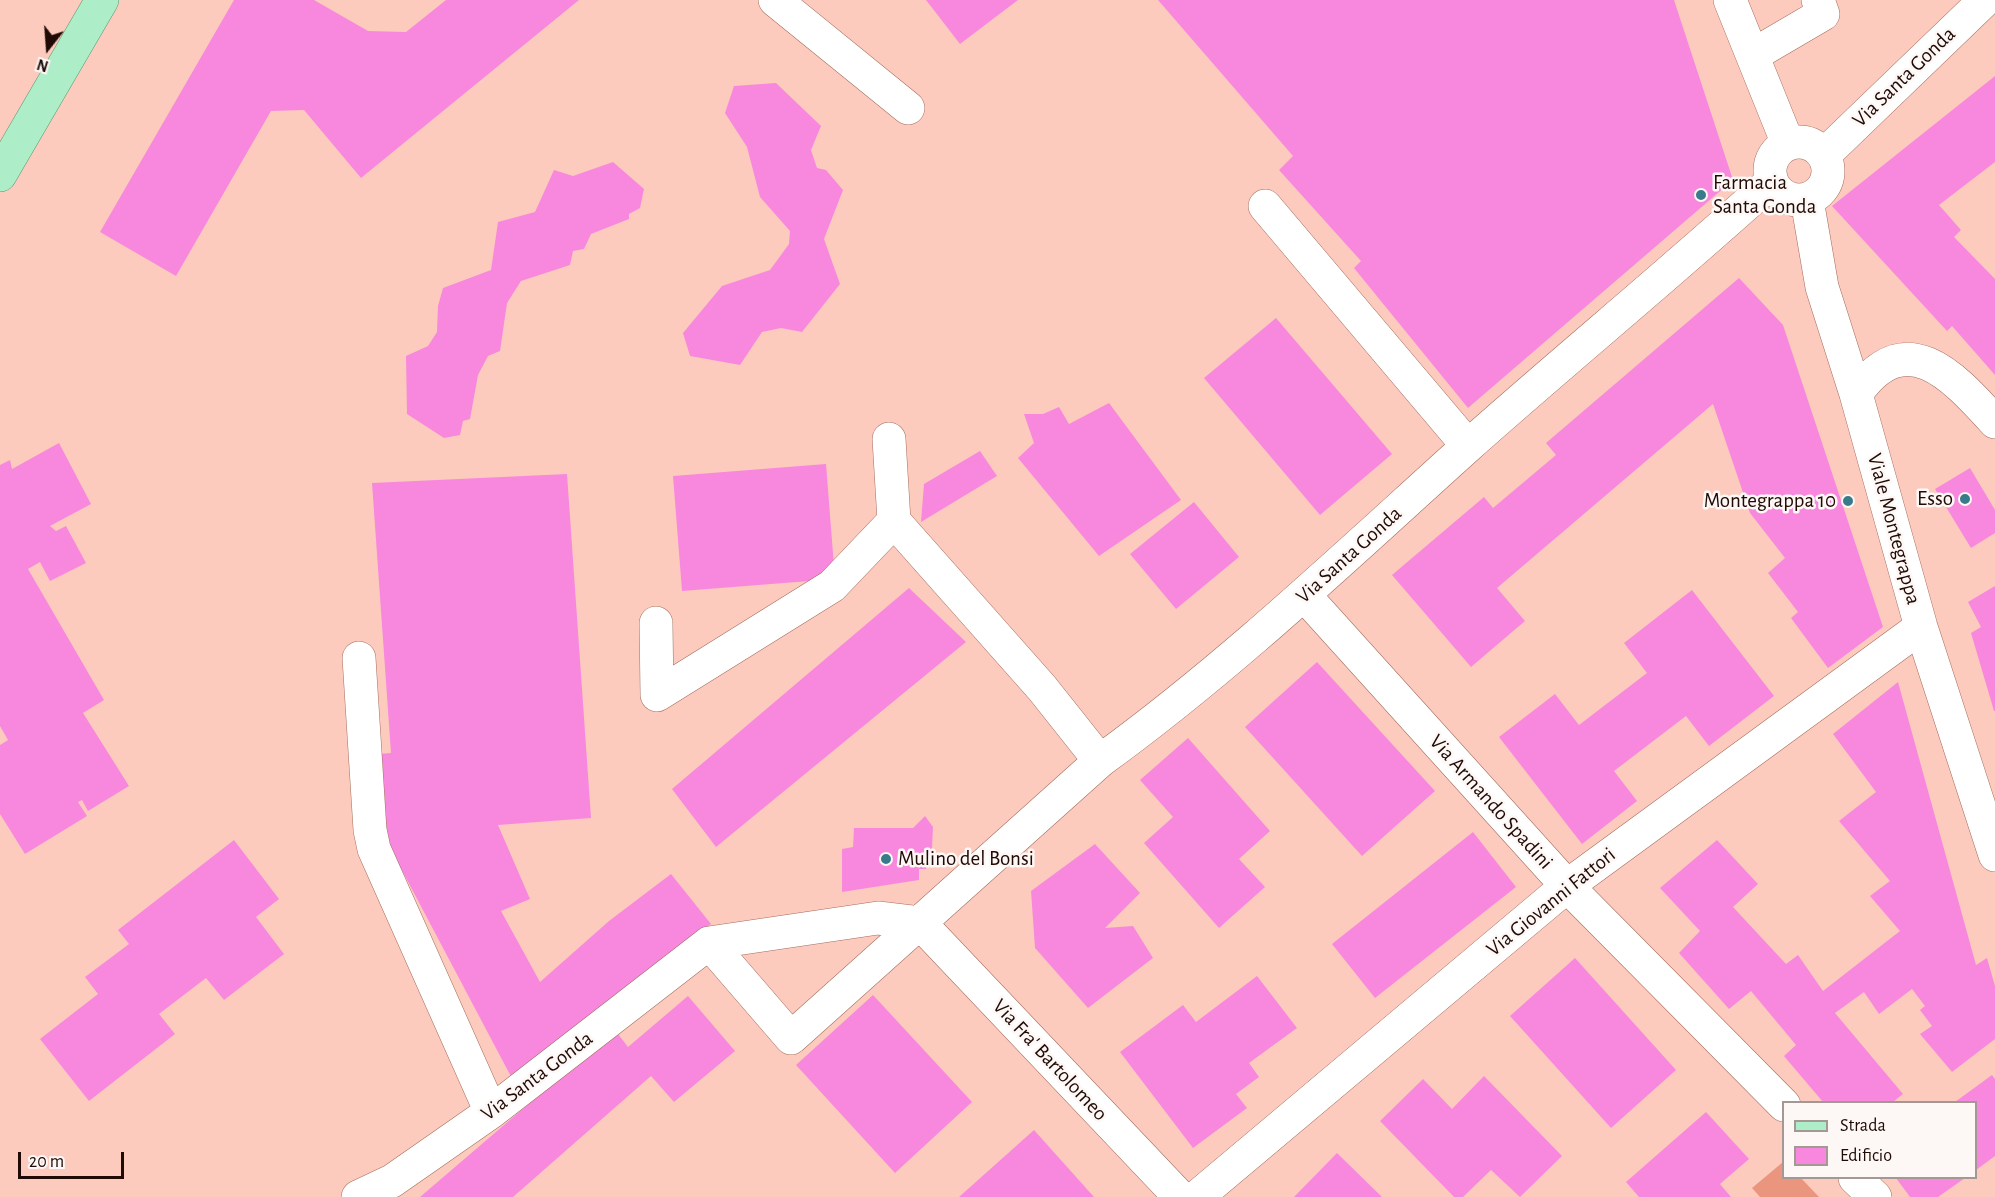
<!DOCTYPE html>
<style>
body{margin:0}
#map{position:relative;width:1995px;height:1197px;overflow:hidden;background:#fccbbd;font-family:"Alegreya Sans",sans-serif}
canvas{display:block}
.legend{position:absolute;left:1782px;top:1101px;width:195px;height:78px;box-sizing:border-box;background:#fdf7f5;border:2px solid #a49895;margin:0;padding:8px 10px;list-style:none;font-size:18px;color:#1f0a05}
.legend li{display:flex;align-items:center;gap:12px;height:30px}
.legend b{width:30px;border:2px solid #a49895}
.north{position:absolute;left:18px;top:18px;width:60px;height:60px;-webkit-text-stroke:4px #fdf7f5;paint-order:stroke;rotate:197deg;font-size:16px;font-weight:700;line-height:24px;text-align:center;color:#1f0a05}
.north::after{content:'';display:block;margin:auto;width:21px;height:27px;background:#1f0a05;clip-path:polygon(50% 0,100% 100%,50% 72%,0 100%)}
.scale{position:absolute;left:18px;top:1152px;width:106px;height:27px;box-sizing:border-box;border:3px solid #1f0a05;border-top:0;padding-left:8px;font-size:18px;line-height:21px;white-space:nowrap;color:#1f0a05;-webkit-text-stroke:4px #fdf7f5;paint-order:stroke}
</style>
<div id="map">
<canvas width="1995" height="1197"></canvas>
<ul class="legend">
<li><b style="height:8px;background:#adeec9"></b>Strada</li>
<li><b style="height:16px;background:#f888dd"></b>Edificio</li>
</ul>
<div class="north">N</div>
<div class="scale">20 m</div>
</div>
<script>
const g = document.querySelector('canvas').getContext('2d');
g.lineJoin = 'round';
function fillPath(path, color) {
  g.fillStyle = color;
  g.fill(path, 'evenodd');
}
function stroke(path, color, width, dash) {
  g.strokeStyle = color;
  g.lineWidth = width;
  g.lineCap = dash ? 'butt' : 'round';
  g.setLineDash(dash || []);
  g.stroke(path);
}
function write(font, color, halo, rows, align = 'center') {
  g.font = font + ' "Alegreya Sans",sans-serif';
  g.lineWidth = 5;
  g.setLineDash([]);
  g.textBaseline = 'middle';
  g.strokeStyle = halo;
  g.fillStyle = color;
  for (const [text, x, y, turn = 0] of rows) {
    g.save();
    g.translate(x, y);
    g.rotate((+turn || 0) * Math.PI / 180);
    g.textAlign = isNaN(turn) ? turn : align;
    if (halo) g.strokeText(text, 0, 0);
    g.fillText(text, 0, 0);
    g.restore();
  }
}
const green = new Path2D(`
 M1783,1162l1,16h17l18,19h-59l-8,-9z`);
const building = new Path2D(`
 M234,0h80l54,31 38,1 40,-32h133l-218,178 -57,-68 -33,1 -95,165 -76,-44z
 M926,0h92l-58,44z
 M1158,0h516l59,180 -265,228 -114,-140 7,-7 -82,-91 14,-14z
 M1995,76v86l-56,43 22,25 -7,7 41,42v96l-43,-49 -5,5 -115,-125z
 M776,83l45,43 -10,24 6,18 9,2 17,20 -19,49 16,45 -38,48 -21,-4 -19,4 -22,33 -50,-9 -7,-23 39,-47 48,-16 19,-26 1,-13 -30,-34 -13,-50 -22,-34 9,-27z
 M613,162l31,27 -4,19 -11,6v5l-38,15 -7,15 -11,2 -3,14 -49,16 -14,22 -7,48 -12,5 -10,19 -8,44 -7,2 -3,14 -16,3 -37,-24 -1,-58 22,-10 9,-14 1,-26 5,-18 48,-18 7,-48 37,-10 19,-42 19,6z
 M1739,278l44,47 100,302 -55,41 -37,-50 7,-6 -30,-39 17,-15 -35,-45 -37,-109 -216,184 28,33 -54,46 -79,-92 92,-78 9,11 63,-53 -10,-12z
 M1276,318l116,136 -72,61 -116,-137z
 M1109,403l72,97 -82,56 -81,-98 16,-15 -10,-29h19l16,-7 10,17z
 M59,443l32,61 -41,22 6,5 10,-5 20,37 -36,18 -10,-19 -12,7 76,131 -21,13 46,73 -41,25 -6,-11 -4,2 9,14 -62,38 -25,-40v-69l8,-5 -8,-14v-261l10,-5 2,9z
 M980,451l17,25 -76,46 3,-38z
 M826,464l9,115 -153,12 -9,-115z
 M1970,468l25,42v23l-24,15 -36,-59z
 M567,474l24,344 -93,7 32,74 -29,12 39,71 69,-61 62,-47 40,50 -195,162 -129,-244 -8,-88 12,-1 -19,-270z
 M1194,502l45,55 -63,52 -46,-55z
 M1995,586v125h-1l-23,-78 10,-6 -13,-25z
 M909,588l57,54 -250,205 -44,-58z
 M1692,590l82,106 -65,50 -23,-30 -72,55 23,30 -55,43 -83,-107 56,-43 24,31 68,-52 -23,-30z
 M1317,662l118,129 -73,65 -117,-129z
 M1898,682l78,283 11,-7 8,28v53l-43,33 -32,-38 12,-8 -12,-16 5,-4 -13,-17 -33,25 -15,-22 -29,21 68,81 -10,8h-70l-39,-46 12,-11 -45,-54 -22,18 -50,-56 21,-22 -40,-43 57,-48 41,44 -25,23 53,57 12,-9 25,36 77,-60 -30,-35 20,-15 -51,-60 37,-29 -43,-58z
 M1188,738l82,93 -31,28 26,28 -46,41 -75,-85 29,-26 -33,-37z
 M925,816l8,11 -1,21 -6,21h-7v11l-77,12v-43l11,-2 1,-19h59z
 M1473,832l43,55 -141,111 -43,-54z
 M234,840l45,59 -23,18 28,37 -60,46 -18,-22 -47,36 16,20 -86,67 -49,-62 58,-45 -13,-17 44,-33 -11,-14z
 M1095,844l45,49 -35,35 28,-2 20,32 -65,50 -53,-60 -4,-57z
 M1575,958l101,112 -65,58 -101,-112z
 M1257,976l40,52 -48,35 10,14 -23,17 11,14 -54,40 -73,-96 63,-47 13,17z
 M873,995l99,107 -77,71 -99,-108z
 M688,996l47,55 -61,51 -23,-26 -138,121h-93l195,-167 13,17z
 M1992,1075l3,4v77l-19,14v-68h-21z
 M1484,1076l78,80 -42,41 -29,-27 -28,27h-9l-74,-76 43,-42 29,30z
 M1706,1112l43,47 -29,25 11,13h-92l-13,-15z
 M1034,1130l60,67h-135z
 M1337,1153l45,44h-88z
 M1896,1178h69l-27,19h-28z`);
const minor = new Path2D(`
 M775,0l133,108
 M1730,0l58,144
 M1753,55l70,-41 -5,-14
 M1770 171a29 29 0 1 1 58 0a29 29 0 1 1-58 0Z
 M1824,155l161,-155
 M1807,200l15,87 34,107 65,233 74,228
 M1265,206l203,240
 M1856,394c50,-71 97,-18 139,28
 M889,439l5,82 148,167 58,73
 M1305,596l262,290 217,219
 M656,623l1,72 175,-109 62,-65
 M359,658l11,172 4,19 117,263
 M920,923l260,274
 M709,943l82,95 309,-277c131,-95 248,-207 368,-315 100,-89 204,-174 303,-264
 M1855,1178l20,19
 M358,1197l34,-16 99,-69 218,-169 169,-25 42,5
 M1197,1197l370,-311 354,-259`);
const major = new Path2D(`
 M0,175l102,-175`);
const markers = [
 [1701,195,6,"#387b8b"],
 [1965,499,6,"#387b8b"],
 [1848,501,6,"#387b8b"],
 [886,859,6,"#387b8b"]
];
const streetNames = [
 ["Via Santa Gonda",1904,77,-44],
 ["Viale Montegrappa",1894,529,75],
 ["Via Santa Gonda",1349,555,-42],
 ["Via Armando Spadini",1491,802,48],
 ["Via Giovanni Fattori",1551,902,-39],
 ["Via Fra' Bartolomeo",1050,1060,47],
 ["Via Santa Gonda",537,1076,-37]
];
const poiNames = [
 ["Farmacia",1713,183],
 ["Santa Gonda",1713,207],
 ["Esso",1953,499,"right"],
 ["Montegrappa 10",1836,501,"right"],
 ["Mulino del Bonsi",898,859]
];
fillPath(green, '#ea967e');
fillPath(building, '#f888dd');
stroke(minor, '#a46d5d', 34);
stroke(major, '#58976d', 34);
stroke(minor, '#fff', 33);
stroke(major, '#adeec9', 33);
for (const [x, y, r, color] of markers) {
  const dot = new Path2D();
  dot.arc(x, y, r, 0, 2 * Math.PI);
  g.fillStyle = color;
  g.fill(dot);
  stroke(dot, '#fdf7f5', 2);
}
write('21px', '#1f0a05', '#fdf7f5', streetNames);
write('21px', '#1f0a05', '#fdf7f5', poiNames, 'left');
</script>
